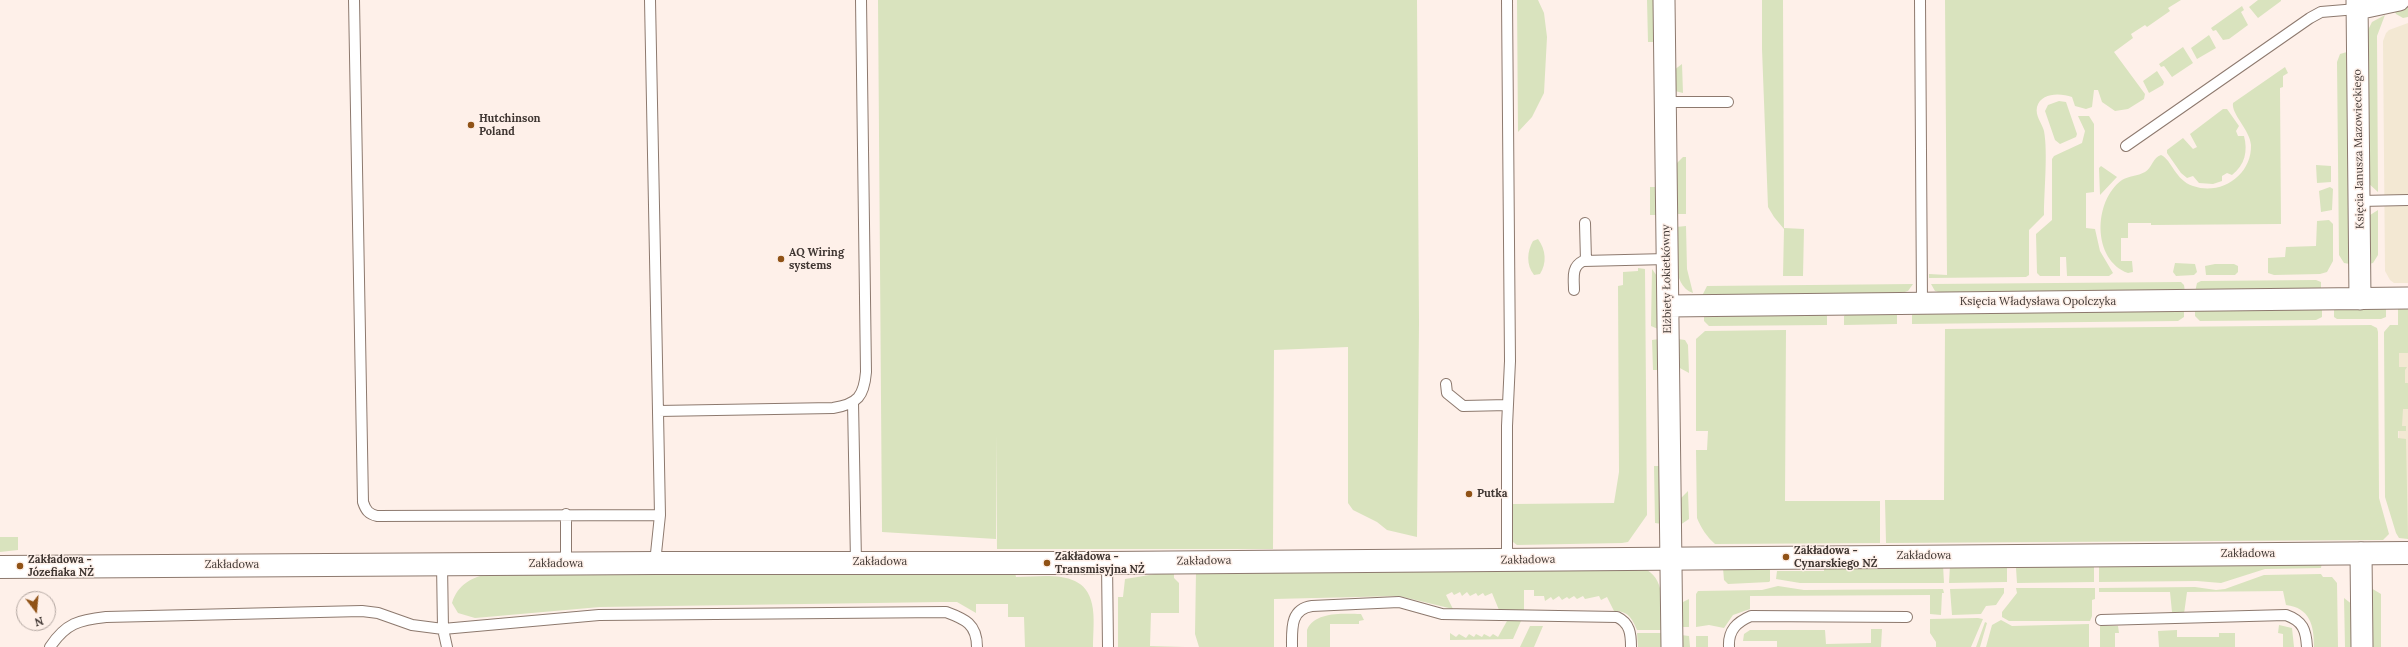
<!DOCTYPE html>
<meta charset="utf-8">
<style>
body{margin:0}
#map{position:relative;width:2408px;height:647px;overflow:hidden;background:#fef0e9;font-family:Lora,serif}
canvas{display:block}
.north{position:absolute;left:16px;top:591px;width:40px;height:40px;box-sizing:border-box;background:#fef0e9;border:1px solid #b2a6a0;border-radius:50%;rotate:164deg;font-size:11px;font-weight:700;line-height:16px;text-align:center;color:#3f3632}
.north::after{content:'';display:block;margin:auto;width:14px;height:18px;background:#905216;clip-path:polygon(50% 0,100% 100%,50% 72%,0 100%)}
</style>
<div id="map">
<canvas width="2408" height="647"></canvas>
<div class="north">N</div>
</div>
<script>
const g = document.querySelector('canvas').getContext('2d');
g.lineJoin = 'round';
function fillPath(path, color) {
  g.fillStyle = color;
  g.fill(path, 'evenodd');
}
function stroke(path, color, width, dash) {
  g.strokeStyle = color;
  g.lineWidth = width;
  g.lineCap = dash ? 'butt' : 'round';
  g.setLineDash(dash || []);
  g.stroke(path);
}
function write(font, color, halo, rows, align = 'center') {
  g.font = font + ' Lora,serif';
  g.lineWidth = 3;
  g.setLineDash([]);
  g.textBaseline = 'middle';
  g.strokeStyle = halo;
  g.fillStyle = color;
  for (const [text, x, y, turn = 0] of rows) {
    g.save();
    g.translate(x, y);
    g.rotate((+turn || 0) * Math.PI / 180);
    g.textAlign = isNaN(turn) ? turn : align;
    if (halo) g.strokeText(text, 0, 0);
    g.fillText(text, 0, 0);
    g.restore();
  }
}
const commercial = new Path2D(`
 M2408,23v260h-14l-4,-3 -5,-9 -2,-230 3,-8 3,-3z
 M2408,306v232h-9l-1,-213z`);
const green = new Path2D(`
 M878,0h539l2,323 -2,214 -30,-7 -10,-8 -24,-12 -5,-7v-156l-74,3 -1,199h-276l-1,-115v105l-114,-7z
 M1517,0h21l6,13 3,24 -3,56 -12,24 -14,15z
 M1647,0h7l1,42h-7z
 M1762,0h21l1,228 20,1 -1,47h-20l1,-47 -10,-12 -6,-10 -6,-158z
 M1945,0h236l-13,8 2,3 -23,16 -2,-2 -14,9 2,4 -19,14 31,42 -1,5 -16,10 -13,2 -13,-9 -4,-12h-4l-2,17 -6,2 -11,-3 -3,-9c-11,-4 -31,-5 -35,10 -2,9 5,16 7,24 4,22 0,60 0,84l-15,15v45l-3,2 -97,1v-4l18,1z
 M2258,0h23v1l-23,17 -9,-11z
 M2242,6l2,4 -3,2 7,13 -19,14 -6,1 -7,-10 -3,1 -2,-3z
 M2408,7v10l-5,1 -7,-4 -1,-2z
 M2385,15l-8,21 1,156 -10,-9 -1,-151 5,-10z
 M2209,35l7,13 -19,11 -6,-11z
 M2183,47l10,16 -21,14 -8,-11 -3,1 -2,-3z
 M2347,52l3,212 -6,-1 -5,-8 -2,-193 3,-8z
 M1682,64l1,29 -8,-2 -1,-21z
 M2285,67l3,6 -5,3v11l-3,1 1,136 -130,1v-2h-23v15h-7v23h11l1,11 -5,1c-36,-13 -35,-72 -6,-93 6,-4 16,-4 23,-8 7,-4 8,-15 16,-17 11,5 14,25 32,31 28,10 59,-11 58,-41 -1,-15 -20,-31 -18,-42z
 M2157,71l7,11 -1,3 -14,8 -6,-12z
 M2059,101l7,1 11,32 -1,3 -16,7 -5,-4 -10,-29 3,-6z
 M2223,109h4l12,17 -3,5 2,5h6c4,15 1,29 -12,39l-5,-2 -5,3v5l-9,3 -14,-1 -6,-7 -6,2 -6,-5 -14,-20v-3l16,-12 10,11 4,-2 -7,-13z
 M2078,116h11l5,8v68l-8,1v35l9,1 5,22 13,22 -4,3h-42l-1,-19h-6v19h-20l-3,-3 -1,-39 16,-14v-61l2,-3 28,-13 3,-12z
 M1683,157h3v57h-10l-1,-49z
 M2316,165l15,1v16l-14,1z
 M2101,166l16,11 -17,18 -1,-27z
 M1650,187h7v28h-7z
 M2330,187l3,2 -1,21 -11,2 -2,-21z
 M2378,210v45l-5,8 -4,1 -2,-47z
 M2329,220l4,4v37l-6,11 -7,2 -46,1 -6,-2v-15l17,-1 1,-10 30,-1 1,-25z
 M1686,226l1,43 6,24c-23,-8 -16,-47 -17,-66z
 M1538,239c8,11 9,24 2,35l-6,1c-8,-10 -7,-24 -1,-34z
 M2175,263l20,1 2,8 -3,3 -18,1 -3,-4z
 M2215,264h19l4,2v6l-3,3h-29l-1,-9z
 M1638,268l7,1 2,246 -19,27 -6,1 -105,2 -4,-3v-38l101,-1 5,-31 -1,-186 5,-1v-13l15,-1z
 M1652,269l5,7 1,53 -7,-3z
 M2316,280l5,2v9l-126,1 2,-9 4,-2z
 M2181,282l3,3 1,7 -239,2 -11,-3 -4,-7z
 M1913,284l-5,7 -10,3 -196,2 5,-10z
 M2386,306v11l-5,2h-44l-3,-2v-10z
 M2398,306h10v47h-9v14h8l-2,3v13h3v26h-5l-1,17h4v5h-8v7l8,1 2,100 -9,-1 -3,-5 -11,-36 -1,-165 6,-7h8z
 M2322,307v10l-6,3 -116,1 -5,-5v-8z
 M2184,308v9l-6,4 -266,3v-9l5,-4z
 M1893,311l4,4v9l-53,1v-9l4,-4z
 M1823,312l4,4v9l-118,1 -5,-5v-8z
 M2371,325l6,3 1,4 1,166 10,36 -6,6 -497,3 -1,-43h59l1,-171z
 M1786,330l-1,171h95v42l-165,1c-8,-7 -14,-16 -18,-26l-1,-68h11l1,-19h-12v-92l9,-8z
 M1659,339l1,31h-7l-1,-30z
 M1678,339l7,1 3,5 1,28 -11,-6z
 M1654,466h6l2,58 -7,-1z
 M1688,491l1,28 -9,6 -1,-25z
 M0,537h18v13l-18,2z
 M2322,562l-1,6 -56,1 -44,14 -24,-2 -98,1v-18z
 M2004,564l3,4v14l-58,1 1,-18z
 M2019,564h75v18l-77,1 -1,-15z
 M1943,565l1,18h-144l-24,-4 1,-8h47v-5z
 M1770,566v15l-1,1 -41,2 -4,-4 -1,-12z
 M1647,570c20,12 14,40 15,60h-25c-5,-12 -9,-19 -23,-19l-7,-14 -6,3 -2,-4 -14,3 -2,-3 -6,3 -3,-3 -5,3 -2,-2 -5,3 -3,-4 -6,4 -2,-3 -6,4 -1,-5h-10v-6h-10v21l-25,-1 -7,-17 -7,3 -2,-3 -5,3 -2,-3 -6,3 -3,-4 -5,4 -2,-4 -6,3 -2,-3 -6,3 7,14 -54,-13 -125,3v48h-75l-4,-13 1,-63z
 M1174,571v7l5,5v30h-28l-1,33 35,1h-67v-50h5l2,-18z
 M1015,572l1,5c26,0 69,-9 76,27 3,13 1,29 1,43h-68l-1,-30h-16v-13h-32v9l-19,-11h-16l-341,5 -125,11 -17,-5 -6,-10c6,-19 20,-26 39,-30z
 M2321,574l2,3h9l5,6 1,64h-24c0,-22 -4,-39 -28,-42l-3,-14 -96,1 -3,22 -12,-2 -2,-20h-71v-4l96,-1 21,3 9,-1 39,-14z
 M1778,586l26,4 139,-1 1,4h-2l-1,22 -11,-1v-19l-180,1v13l-17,6 -9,13 -15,-3 -13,2v-33l2,-3 64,-1z
 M2004,588v5l-8,12 -10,1 -5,8 -29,1 -2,-26z
 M2016,588h79v11l-3,1v16l-2,5h-81l-7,-4v-5l15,-19z
 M2371,588l10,6v53h-9z
 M2344,598l9,7v42h-8z
 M1689,599v28h-8v-24z
 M1361,614l3,6 -5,1v3h-29v23h-23v-17c8,-19 37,-16 54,-16z
 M1930,619l48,-1 5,1 -12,28h-35v-5l-6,-9z
 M2001,620l11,6 77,-2v23h-103l6,-22z
 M1507,621h14l-8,18 -63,1v-7l6,4 3,-3 7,4 3,-4 5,3 2,-3 6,3 2,-3 6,3 3,-3 5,3z
 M1985,622l2,1 -7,24h-4z
 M2279,625l13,3 2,19h-11v-13l-5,-1z
 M1530,626h13l-9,21h-14z
 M2100,626h18l1,7h-4v14h-15z
 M1871,629h11l-1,18h-104v-6h-34l1,-7 6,-4h75l1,14 45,-1z
 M2177,630v7h42v-4h16v14h-76l-1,-16z
 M1637,633h24l1,14h-24z
 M1681,635l8,1 1,11h-9z
 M1696,636h12v11h-12z`);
const lane = new Path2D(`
 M354,0l9,502c3,9 6,12 14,14l283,-1
 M650,0l10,515 -5,48
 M1920,0l2,302
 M1665,102h63
 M2126,146l184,-128 11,-6 36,-3
 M2360,201l48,-1
 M1585,223l1,38
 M1574,290c0,-12 -3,-23 9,-29l84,-2
 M1446,384l1,9 16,13 45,-1
 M853,402l3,160
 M658,411l175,-3c25,-4 31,-12 33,-36l-5,-372
 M1507,560v-134l3,-65 -3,-361
 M1107,563l1,84
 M442,564l1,65 4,18
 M566,564v-50
 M2101,620l185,-5c17,6 20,15 21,32
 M50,647c16,-24 29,-27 56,-30l256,-6 16,2 34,12 31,4 156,-14 347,-3c19,7 31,12 31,35
 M1292,647c0,-18 -2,-38 20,-41l87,-4 43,12 175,3c13,6 14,17 14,30
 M1729,647c-1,-17 8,-25 22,-31l156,1`);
const street = new Path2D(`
 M1664,0l8,647
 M2357,0l3,299
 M2357,9l42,-9
 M1668,306l740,-8
 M2361,553l1,94`);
const secondary = new Path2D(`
 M0,567l655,-4h452l1301,-10`);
const markers = [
 [471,125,4,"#905216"],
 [781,259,4,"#905216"],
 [1469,494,4,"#905216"],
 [1786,557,4,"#905216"],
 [1047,563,4,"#905216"],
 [20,566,4,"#905216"]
];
const poiNames = [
 ["Hutchinson",479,119],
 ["Poland",479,132],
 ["AQ Wiring",789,253],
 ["systems",789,266],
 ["Putka",1477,494],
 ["Zakładowa -",1794,551],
 ["Cynarskiego NŻ",1794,564],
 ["Zakładowa -",1055,557],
 ["Transmisyjna NŻ",1055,570],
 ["Zakładowa -",28,560],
 ["Józefiaka NŻ",28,573]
];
const streetNames = [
 ["Księcia Janusza Mazowieckiego",2359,149,-91],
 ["Elżbiety Łokietkówny",1667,279,-91],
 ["Księcia Władysława Opolczyka",2038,302],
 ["Zakładowa",2248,554],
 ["Zakładowa",1924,556],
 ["Zakładowa",1528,560,-1],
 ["Zakładowa",1204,561,-1],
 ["Zakładowa",880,562],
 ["Zakładowa",556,564],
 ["Zakładowa",232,565]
];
fillPath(commercial, '#f3e8d3');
fillPath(green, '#d9e3be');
stroke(lane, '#8d796e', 12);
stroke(street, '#8d796e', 23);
stroke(secondary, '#8d796e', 24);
stroke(lane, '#fff', 10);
stroke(street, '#fff', 21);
stroke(secondary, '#fff', 22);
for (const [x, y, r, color] of markers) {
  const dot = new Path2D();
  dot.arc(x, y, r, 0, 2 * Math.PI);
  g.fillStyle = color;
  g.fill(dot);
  stroke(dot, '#fef0e9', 1.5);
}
write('bold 11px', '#3f3632', '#fef0e9', poiNames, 'left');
write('11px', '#3f3632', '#fef0e9', streetNames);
</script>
